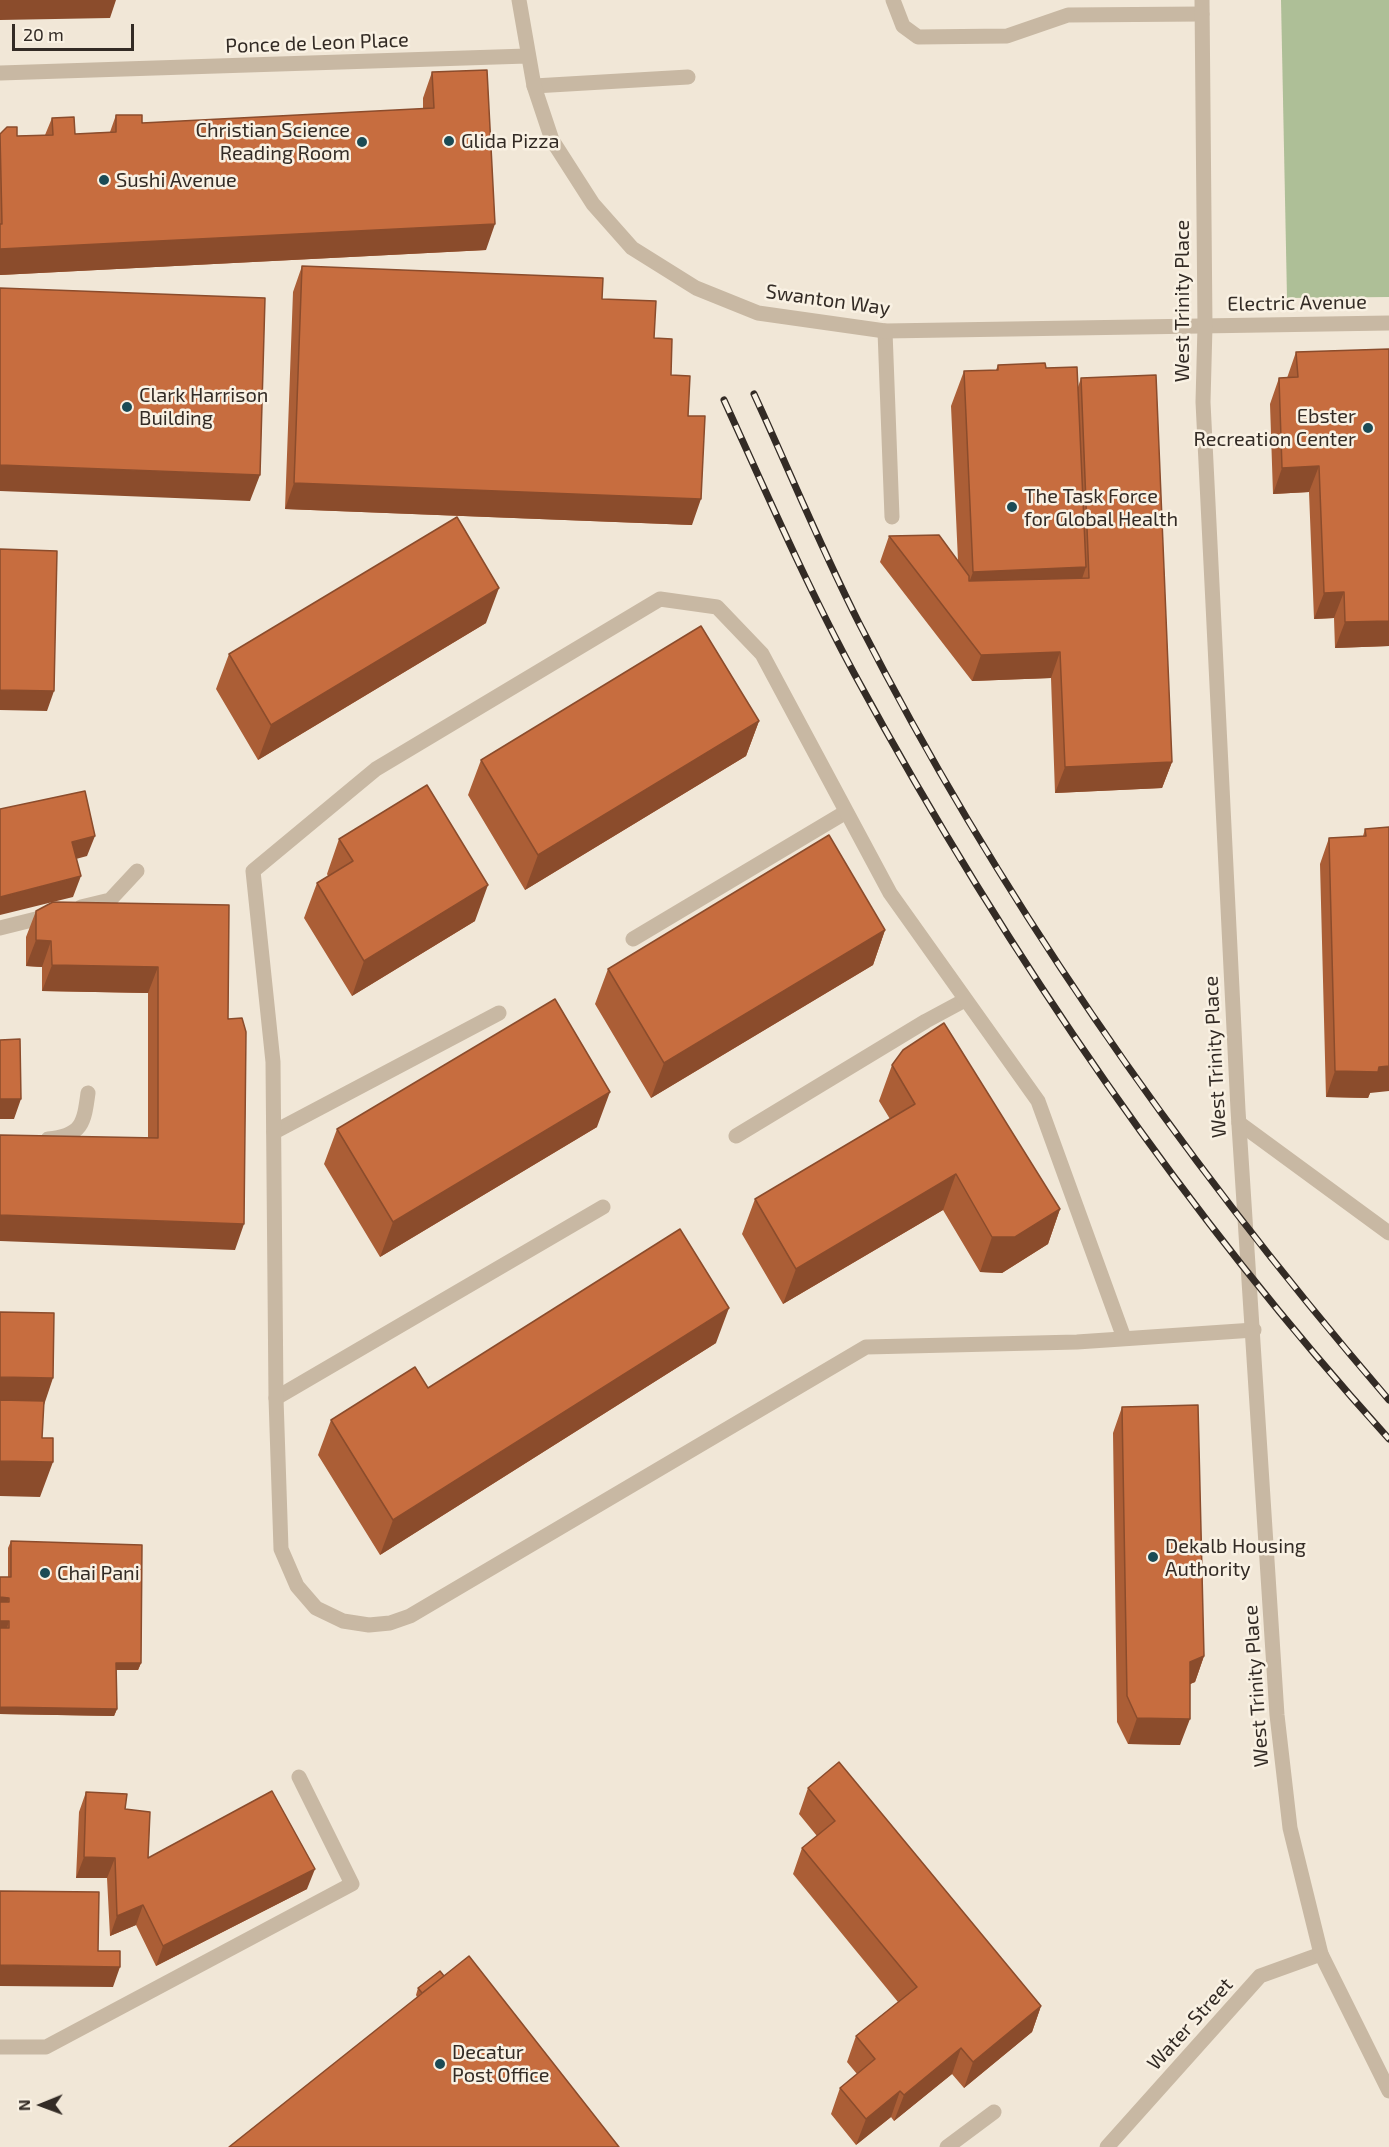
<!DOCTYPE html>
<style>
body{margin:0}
#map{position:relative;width:1389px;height:2147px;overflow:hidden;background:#f1e7d7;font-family:"Exo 2",sans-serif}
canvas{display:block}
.north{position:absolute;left:12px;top:2075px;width:60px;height:60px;-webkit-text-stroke:4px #f9f1e3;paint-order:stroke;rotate:269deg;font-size:16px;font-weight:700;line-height:24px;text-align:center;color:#332b25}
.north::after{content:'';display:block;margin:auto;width:21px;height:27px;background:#332b25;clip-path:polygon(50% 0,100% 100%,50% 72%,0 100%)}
.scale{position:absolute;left:12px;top:24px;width:122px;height:27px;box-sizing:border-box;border:3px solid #332b25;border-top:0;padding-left:8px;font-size:18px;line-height:21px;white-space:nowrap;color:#332b25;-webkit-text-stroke:4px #f9f1e3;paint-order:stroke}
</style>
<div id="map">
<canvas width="1389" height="2147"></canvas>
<div class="north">N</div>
<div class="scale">20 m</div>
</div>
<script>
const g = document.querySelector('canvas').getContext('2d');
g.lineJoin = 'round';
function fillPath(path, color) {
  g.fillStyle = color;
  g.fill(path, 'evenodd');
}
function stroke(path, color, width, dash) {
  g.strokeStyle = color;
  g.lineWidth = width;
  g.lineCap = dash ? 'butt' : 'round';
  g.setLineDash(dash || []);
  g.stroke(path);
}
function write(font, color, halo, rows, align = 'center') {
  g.font = font + ' "Exo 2",sans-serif';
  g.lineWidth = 5;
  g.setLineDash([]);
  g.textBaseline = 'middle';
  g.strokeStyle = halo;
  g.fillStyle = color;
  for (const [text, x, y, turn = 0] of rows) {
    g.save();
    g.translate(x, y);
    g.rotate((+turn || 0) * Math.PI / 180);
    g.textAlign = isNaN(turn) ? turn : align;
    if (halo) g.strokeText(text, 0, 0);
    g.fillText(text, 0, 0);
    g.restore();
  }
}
const green = new Path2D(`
 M1281,0h108v297l-102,1z`);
const service = new Path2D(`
 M893,0l10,26 15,11 89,-1 61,-21 134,-1
 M534,86l154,-9
 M885,331l7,186
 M81,907l29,-7 27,-29
 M0,928l52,-13
 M633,939l213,-127
 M274,1132l225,-119
 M736,1136l190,-115 39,-21
 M48,1139c34,-3 36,-16 40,-46
 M276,1398l327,-191
 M0,2047h46l306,-163 -53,-107
 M947,2147l47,-35`);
const minor = new Path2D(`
 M519,0l15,86 18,54 41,64 39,44 64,40 62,25 127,18 504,-8
 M0,73l527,-17
 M1239,1123l150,110
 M1124,1338l-86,-237 -148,-208 -128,-239 -45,-47 -57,-8 -284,170 -123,102 20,191 3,336 5,151 16,37 19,22 27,13 26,4 21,-2 20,-7 456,-269 211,-5 177,-12
 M1107,2147l153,-171 61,-22`);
const tertiary = new Path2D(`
 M1202,0l3,326 -2,76 35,708 39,605 13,113 31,126 68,137`);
const rail = new Path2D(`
 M754,394c35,76 67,154 105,229 143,280 325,539 530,777
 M724,400c42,92 83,186 131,275 149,274 325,533 534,764`);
const wall = new Path2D(`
 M432,72l54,178 -486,25v-141l17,2 28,-1 7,-17 23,16 35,-2 6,-17 26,8 281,-14v-11z
 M302,266l300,33 52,39 17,37 17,41 4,109 -407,-16 8,-217z
 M1389,349v297l-54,2 -1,-30 -20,1 -5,-127 -36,2 -3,-90 9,-26h8l9,-26z
 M998,365l48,3 32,19 3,-9 91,384 -10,26 -107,5 -4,-115 -79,3 -92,-119 9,-26 69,25 -7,-155 13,-35 32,-1z
 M486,623l-228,137 -42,-71 13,-35z
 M759,721l-13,35 -221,134 -57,-95 13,-35z
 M1389,827l-19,266 -2,5 -42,-1 -6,-233 9,-26 34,-2 2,-7z
 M339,839l136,82 -123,75 -48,-78 13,-35 11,-7 -1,-2z
 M229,905l-1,114 7,231 -87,-112v-145l-106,-2v-24l-16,-1v-29l10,-26z
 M885,930l-12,35 -222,133 -56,-94 13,-35z
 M892,1065l168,144 -12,35 -46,29 -22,-1 -37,-62 -160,94 -41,-70 13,-35 135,-80 -11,-18z
 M597,1127l-217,130 -56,-93 13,-35z
 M716,1343l-336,212 -62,-100 13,-35 97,-32z
 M1122,1407l82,249 -9,26 -5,2 -10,61 -52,-1 -11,-22 -4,-289z
 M11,1541l130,122 -3,7h-22l1,39 -3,7 -114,-2v-137h8v-29z
 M808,1788l233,218 -9,26 -68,56 -12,-14 -58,47 -3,-4 -35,28 -25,-31 9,-26 17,-14 -10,-12 9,-26 42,-34 -105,-128 9,-26 15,-12 -18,-22z
 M86,1792l39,17 23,49 159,31 -151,77 -20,-41 -26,11 -3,-58h-31l3,-66z
 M444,1976l-27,21 -1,-2 2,-7z`);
const shadedWall = new Path2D(`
 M0,0h116l-6,18 -110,2z
 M495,224l-9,26 -486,25v-26z
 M0,465l260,10 -10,26 -250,-10z
 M1319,466l-10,26 -36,2 9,-26z
 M294,483l407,16 -9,26 -407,-16z
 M1086,567l-12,35 -114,5 13,-35z
 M499,588l-13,35 -228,137 13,-35z
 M1344,592l-10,26 -20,1 10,-26z
 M1389,621v25l-54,2 10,-26z
 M1060,652l-9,26 -79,3 9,-26z
 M0,690l54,1 -7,20 -47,-1z
 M759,721l-13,35 -221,134 13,-35z
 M1172,762l-10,26 -107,5 10,-26z
 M95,836l-8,20 -22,6 7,-20z
 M81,876l-8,21 -73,18v-18z
 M488,885l-13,36 -123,75 12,-35z
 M885,930l-12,35 -222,133 13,-35z
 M36,940l15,1 -9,26 -16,-1z
 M52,965l106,2 -10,26 -106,-2z
 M1389,1066v25l-19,2 -2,5 -42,-1 9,-26z
 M610,1092l-13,35 -217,130 13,-35z
 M0,1099h21l-7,20h-14z
 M956,1174l-13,36 -160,94 13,-35z
 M1060,1209l-12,35 -46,29 -22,-1 12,-35z
 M0,1215l244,9 -9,26 -235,-9z
 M729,1308l-13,35 -336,212 13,-35z
 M0,1377l53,1 -12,36 -41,-1z
 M0,1461l53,1 -13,35 -40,-1z
 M0,1597l9,1 -3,7h-6z
 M0,1621h9l-2,7h-7z
 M1204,1656l-9,26 -14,6 9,-26z
 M116,1663h25l-3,7h-24z
 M0,1707l117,2 -3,7 -114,-2z
 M1137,1718l53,1 -10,26 -52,-1z
 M84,1857l31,1 -8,20h-31z
 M315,1869l-8,20 -151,77 7,-20z
 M143,1905l-7,20 -26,11 7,-20z
 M0,1965l120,2 -7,20 -113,-1z
 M1041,2006l-9,26 -68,56 9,-26z
 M961,2048l-9,26 -58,47 10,-26z
 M900,2091l-9,26 -35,28 10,-26z`);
const building = new Path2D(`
 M487,70l8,154 -495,25v-25h2l-2,-90 7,-7h10v9l36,-1 -1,-17 22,-1 1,17 41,-2v-17h26v8l292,-15 -2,-36z
 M302,266l301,12 -1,21 54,2 -2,37 18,1 -1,36 19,1 -2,40h17l-4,83 -407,-16z
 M0,288l265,10 -5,177 -260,-10z
 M1389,349v272l-44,1 -1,-30 -20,1 -5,-127 -37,2 -3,-90 19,-1 -2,-25z
 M1045,363l1,5 31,-1 9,200 -113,5 -9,-201 34,-1v-5z
 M1156,375l16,387 -107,5 -5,-115 -79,3 -92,-119 50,-1 30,41v5l120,-3 -8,-200z
 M457,517l42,71 -228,137 -42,-71z
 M0,549l57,2 -3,140 -54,-1z
 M701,626l58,95 -221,134 -57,-95z
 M427,785l61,100 -124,76 -47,-78 36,-22 -14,-22z
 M85,791l10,45 -23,6 9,34 -81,21v-88z
 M1389,827v239l-10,1 -1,5 -43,-1 -6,-233 37,-2 -1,-7z
 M829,835l56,95 -221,133 -56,-94z
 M53,902l176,3 -1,114 14,-1 4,14 -2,192 -244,-9v-80l158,3v-171l-106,-2 -1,-24 -15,-1v-29z
 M555,999l55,93 -217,130 -56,-93z
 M944,1023l116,186 -45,28h-23l-36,-63 -160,95 -41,-70 160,-95 -23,-39 11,-15z
 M20,1039l1,60h-21v-59z
 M680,1229l49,79 -336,212 -62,-100 84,-53 13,21z
 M0,1312l54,1 -1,65 -53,-1z
 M0,1400l44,1 -2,37h11v24l-53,-1z
 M1198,1405l6,251 -14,6v57l-53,-1 -10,-22 -5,-289z
 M11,1541l131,4 -1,118h-25l1,46 -117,-2v-79h9v-7h-9v-19h9v-4l-9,-1v-20h11z
 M839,1762l202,244 -68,56 -12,-14 -57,47 -4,-4 -34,28 -26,-31 35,-29 -19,-23 61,-49 -115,-139 33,-27 -27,-33z
 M272,1791l43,78 -152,77 -20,-41 -26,11 -2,-58 -31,-1 2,-65 41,2 -2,15 25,3 -2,46z
 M0,1891l99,1 -1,59h22v16l-120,-2z
 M469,1956l150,191h-390z
 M440,1971l4,5 -22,17 -4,-5z`);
const markers = [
 [449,141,6,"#1b4b55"],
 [362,142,6,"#1b4b55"],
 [104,180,6,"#1b4b55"],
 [127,407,6,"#1b4b55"],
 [1368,428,6,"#1b4b55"],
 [1012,507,6,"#1b4b55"],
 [1153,1557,6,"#1b4b55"],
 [45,1573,6,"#1b4b55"],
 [440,2064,6,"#1b4b55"]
];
const streetNames = [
 ["Ponce de Leon Place",317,43,-2],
 ["Swanton Way",828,300,8],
 ["West Trinity Place",1182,301,-90],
 ["Electric Avenue",1297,303,-1],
 ["West Trinity Place",1215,1057,-93],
 ["West Trinity Place",1256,1686,-94],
 ["Water Street",1190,2024,-48]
];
const poiNames = [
 ["Christian Science",350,130,"right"],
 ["Reading Room",350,153,"right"],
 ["Glida Pizza",461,141],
 ["Sushi Avenue",116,180],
 ["Clark Harrison",139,395],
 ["Building",139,418],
 ["Ebster",1356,416,"right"],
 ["Recreation Center",1356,439,"right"],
 ["The Task Force",1024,496],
 ["for Global Health",1024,519],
 ["Dekalb Housing",1165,1546],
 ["Authority",1165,1569],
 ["Chai Pani",57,1573],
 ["Decatur",452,2052],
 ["Post Office",452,2075]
];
fillPath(green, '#aebf97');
stroke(service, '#c8b8a3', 15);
stroke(minor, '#c8b8a3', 15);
stroke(tertiary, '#c8b8a3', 15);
stroke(rail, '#332b25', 7);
stroke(rail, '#f9f1e3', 4.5, [14]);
fillPath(wall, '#ab5e36');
fillPath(shadedWall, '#8b4c2c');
fillPath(building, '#c76d3f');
stroke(building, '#8b4c2c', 1.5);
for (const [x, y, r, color] of markers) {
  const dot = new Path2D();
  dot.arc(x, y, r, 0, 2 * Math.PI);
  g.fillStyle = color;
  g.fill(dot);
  stroke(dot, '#f9f1e3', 2);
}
write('20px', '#332b25', '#f9f1e3', streetNames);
write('20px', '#332b25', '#f9f1e3', poiNames, 'left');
</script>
